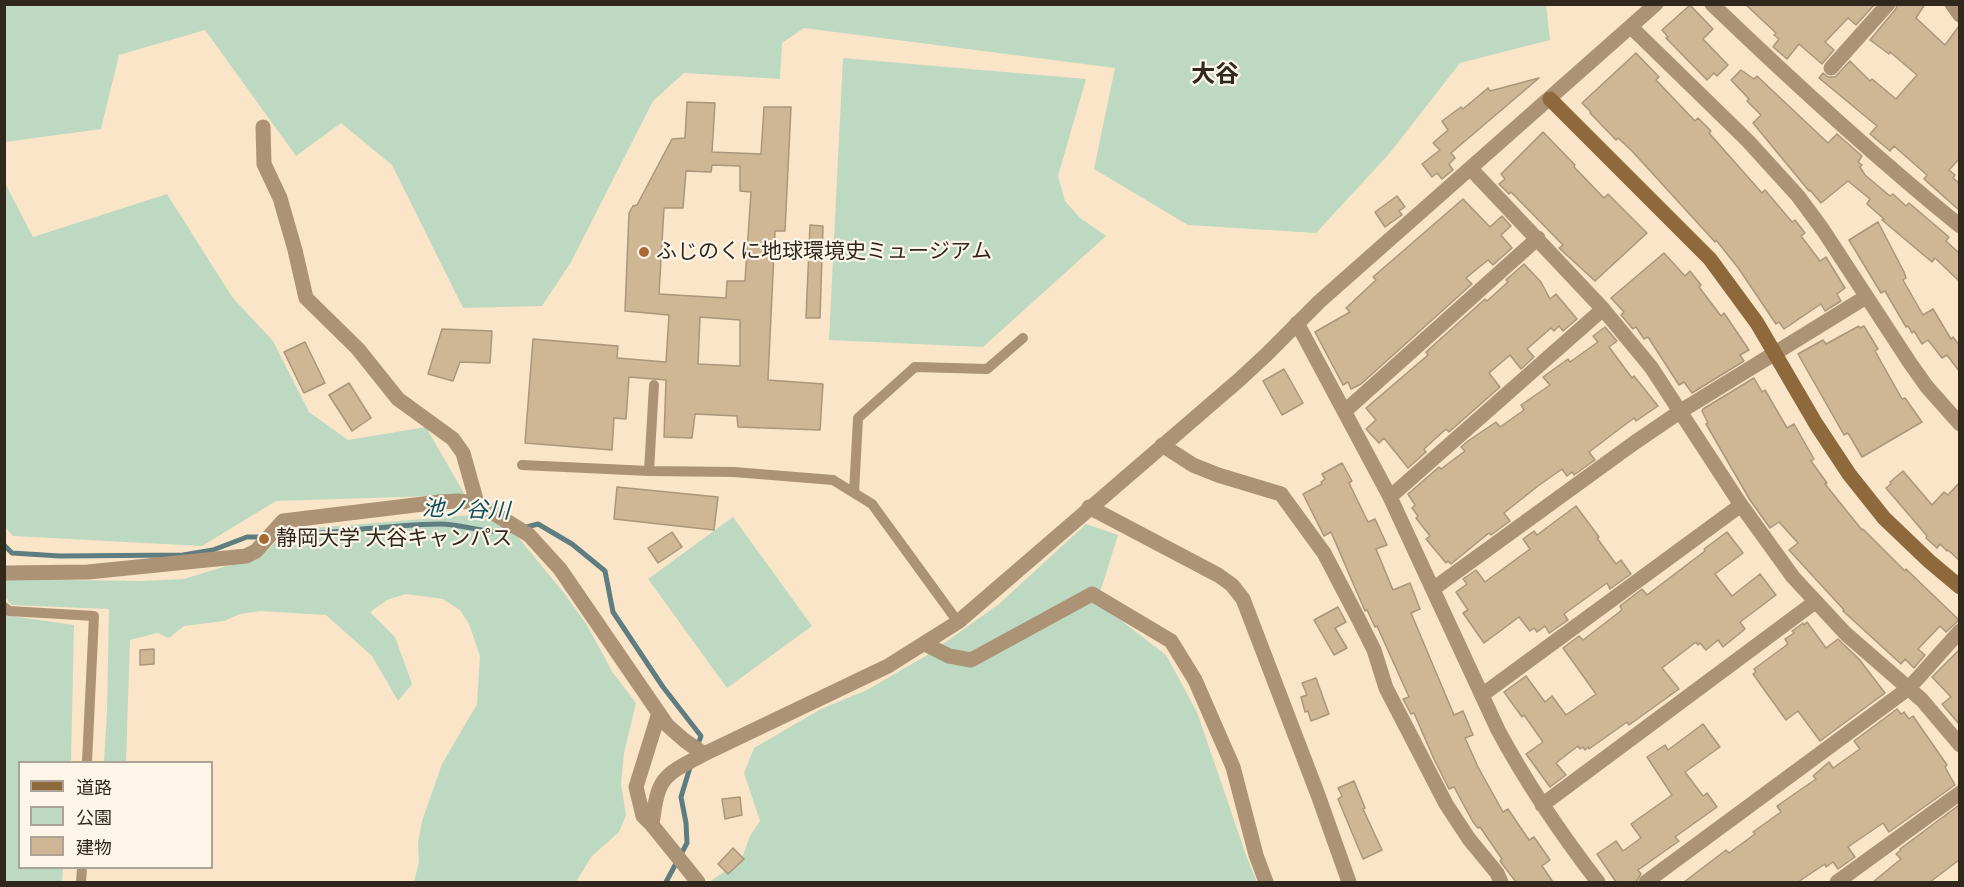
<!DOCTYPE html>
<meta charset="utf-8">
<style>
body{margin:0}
#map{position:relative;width:1964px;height:887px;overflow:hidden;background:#fbe5c8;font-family:Figtree,"Noto Sans JP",sans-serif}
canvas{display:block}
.frame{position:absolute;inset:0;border:6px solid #30281d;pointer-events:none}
.legend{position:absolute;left:18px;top:761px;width:195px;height:108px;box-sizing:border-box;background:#fef5e9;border:2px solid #aca397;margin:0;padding:8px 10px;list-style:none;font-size:18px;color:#30281d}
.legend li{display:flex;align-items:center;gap:12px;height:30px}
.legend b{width:30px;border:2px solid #aca397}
</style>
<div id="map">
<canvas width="1964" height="887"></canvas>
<div class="frame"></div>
<ul class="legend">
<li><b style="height:8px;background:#8d693c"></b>道路</li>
<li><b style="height:16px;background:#bed9c1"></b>公園</li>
<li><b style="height:16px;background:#cfb695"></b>建物</li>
</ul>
</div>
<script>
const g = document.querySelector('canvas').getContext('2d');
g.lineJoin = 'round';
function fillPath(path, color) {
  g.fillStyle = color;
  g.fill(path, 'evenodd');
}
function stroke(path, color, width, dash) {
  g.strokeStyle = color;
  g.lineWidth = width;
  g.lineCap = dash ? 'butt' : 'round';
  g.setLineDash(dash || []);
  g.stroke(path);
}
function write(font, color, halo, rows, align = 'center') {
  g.font = font + ' Figtree,"Noto Sans JP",sans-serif';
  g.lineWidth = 4.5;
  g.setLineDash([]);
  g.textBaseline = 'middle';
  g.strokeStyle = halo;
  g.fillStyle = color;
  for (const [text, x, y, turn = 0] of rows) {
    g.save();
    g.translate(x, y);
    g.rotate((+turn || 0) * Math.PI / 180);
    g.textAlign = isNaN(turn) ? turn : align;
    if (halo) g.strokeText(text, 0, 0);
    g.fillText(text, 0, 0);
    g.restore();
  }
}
const green = new Path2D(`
 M1546,5l4,35 -90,23 -71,91 -73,79 -128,-8 -94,-56 21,-101 -311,-40 -22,15 -2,36 -96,-6 -31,28 -82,161 -29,44 -79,2 -71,-143 -51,-42 -45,33 -91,-126 -86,25 -18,74 -96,13v-137z
 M843,58l243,21 -28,97 7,25 14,16 27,19 -123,111 -154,-7z
 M4,181l29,56 134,-43 65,103 41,44 36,71 39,28 78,-13 39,68 -189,6 -74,45 -189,-10 -9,-10z
 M471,515l37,10 56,68 23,32 26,48 23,30 -12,50 -3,31 5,31 -7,17 -27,24 -16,26h-162l5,-20 -1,-19 4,-22 20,-57 35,-60 3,-48 -11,-32 -9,-14 -17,-11 -37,-5 -19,6 -17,12 25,25 17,47 -14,17 -26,-45 -46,-41 -66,-4 -20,3 -16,7 -40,5 -15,12 -12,-5 -27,7 -4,122h-22l3,-51 2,-102 -98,-4 -6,-9 -1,-17 135,2 45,-2 78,-24 26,-25z
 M733,517l79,109 -85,62 -79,-109z
 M1086,524l32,11 -21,67 69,53 31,57 50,146 10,24h-548l32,-21 9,-25 10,-15 -16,-48 10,-25 67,-39 46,-19 62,-36 70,-50z
 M5,615l69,10 -3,137h-51v106h43l-1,14h-57z`);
const stream = new Path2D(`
 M523,528l15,-4 34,20 33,27 8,41 50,75 38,49 -4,11
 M273,536c56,-2 110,-11 167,-12 25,0 50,12 74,6
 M4,545l8,8 48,3 123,-1 30,-5 34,-13h16
 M666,882l21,-39 -1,-20 -5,-26 10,-33`);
const building = new Path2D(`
 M1745,4h130l-19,21 -8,-7 -23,24 9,8 -12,14 -23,-20 -12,15 -14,-12 6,-8 -5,-4 2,-2z
 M1898,4h27l-9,14 29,27 14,-19v133l-10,11 6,5 -2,3 6,5v27l-35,-31 3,-4 -33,-29 -4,5 -20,-17 7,-8 -58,-48 4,-5 5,4h7l15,-16 20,20 2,-2 24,20 21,-24 -27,-23 -1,2 -19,-14 25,-30z
 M1690,5l23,24 -10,10 25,26 -11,11 -3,-3 -7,7 -41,-42 2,-1 -6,-7z
 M1636,53l23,24 -3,3 39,41 3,-3 13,13 -2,2 53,60 3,-3 27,32 3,-2 10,13 -4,3 19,25 6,-4 19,31 -8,6 4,7 -16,10 -4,-7 -37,25 -5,-7 -3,2 -37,-55 -23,-29 -1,2 -83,-91 -14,-13 -2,2 -26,-27 1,-1 -9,-9z
 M1741,70l13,9 3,-3 71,67 9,-9 25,22 -4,6 4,3 -2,2 5,8 25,21 3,-2 13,12 3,-3 40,34 -3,4 13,12v28l-24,-23 -3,4 -50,-42 2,-1 -17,-15 3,-5 -22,-18 -27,22 -11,-13 -1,1 -56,-68 8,-8 -14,-14 2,-2 -18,-19z
 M1539,78l-88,75 4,5 -6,6 4,6 -11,9 -5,-6 -5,4 -10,-13 18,-14 -7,-7 15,-13 -6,-9 19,-14 2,2 25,-21 2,3z
 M687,102l28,1 -3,49 49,2 3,-47h27l-6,124h-10l-7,149 55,4 -3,46 -82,-3 -1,-11 -42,-2 -3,24 -28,-1 2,-57 -37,-3 -3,42 -12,-1 -2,32 -87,-7 8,-104 85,7 -1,12 49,4 3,-47 -44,-4 4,-98 4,-7 4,-1 35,-66 13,-1zM712,165l28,1v25l11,1 -6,89h-18l-1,17 -67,-4 5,-86h19l3,-37 25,1zM700,317l40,3v46l-42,-2z
 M1543,132l32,33 -1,2 30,31 4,-4 39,39 -52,48 -36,-33 4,-3 -52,-53 -2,2 -10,-10 6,-5 -4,-5z
 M1397,196l8,11 -6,4 3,4 -17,12 -10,-15z
 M1463,199l27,28 12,-11 9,10 -10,9 11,13 -19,17 -5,-5 -22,18 6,6 -111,100 -10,5 -3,-7 -5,3 -28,-53 35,-20 -4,-4 30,-28 -3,-3z
 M1878,222l26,50 2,6 -3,2 20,35 10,-6 18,30 2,-2 6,8v26l-12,-16 -5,3 -14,-18 -6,4 -8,-13 -2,2 -4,-7 -2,1 -21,-36 -4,2 -32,-53z
 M810,225l13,1 -3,92h-14z
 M1664,253l21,23 5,-5 11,14 -2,2 22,29 3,-3 25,37 -9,5 4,6 -52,32 -8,-11 -5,3 -31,-48 -4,2 -8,-12 -3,2 -12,-14 3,-3 -13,-14z
 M1524,264l17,18 9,17 6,-5 21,25 -14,12 -4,-5 -5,5 -3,-3 -24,21 7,8 -13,12 -11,-14 -21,18 11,14 -51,45 -3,-3 -22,20 2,3 -18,16 -24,-30 -5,5 -13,-14 10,-9 -10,-12 62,-53 -2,-3 59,-53 2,2 21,-19 -2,-2z
 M1859,326l1,2 4,-2 14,23 -3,2 27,48 3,-1 17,24 -60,35 -14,-24 -4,2 -46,-81 25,-14 3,4z
 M1605,327l12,14 -8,6 23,31 2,-2 24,30 -22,15 -2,-3 -45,34 6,8 -21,15 -2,-3 -5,4 -5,-7 -24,17 -34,27 6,8 -19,14 -2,-2 -38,31 -3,-3 -2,2 -20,-24 4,-3 -14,-18 2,-2 -6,-8 3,-3 -7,-11 31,-27 2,2 24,-18 -4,-4 7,-6 28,-19 4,5 24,-17 -3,-5 29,-20 -7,-8 25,-18 2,3 28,-20 -5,-6z
 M442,329l50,2 -2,32 -30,-1 -7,19 -25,-7z
 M305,342l20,41 -21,10 -20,-41z
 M1284,369l19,34 -21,12 -19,-34z
 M1754,378l8,14 3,-2 22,38 7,-4 20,35 -3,2 16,22 -2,1 37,46 1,-1 42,42 1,-2 53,51 -13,12 -6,-6 -22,23 7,6 -11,13 -9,-9 -4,5 -58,-53 1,-1 -55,-60 9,-7 -19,-21 -9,6 -20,-28 -44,-76 2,-1 -6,-12 1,-2z
 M349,383l22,35 -19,13 -23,-36z
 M1342,463l10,18 -3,2 19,39 7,-3 12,26 -11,4 17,41 17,-7 10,26 -9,4 43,102 9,-4 10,24 -8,3 13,29 25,45 5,-3 21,31 5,-3 16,23 -8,6 11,16h-37l-16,-21 2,-2 -22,-32 -2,1 -5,-6 -19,-35 -5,2 -16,-32 -19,-44 -3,1 -7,-13 -1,-2 6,-2 -32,-71 -2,1 -8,-17 -2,1 -34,-79 -7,4 -21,-42 19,-10 -1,-2 4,-3 -3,-5z
 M1903,471l29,34 12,-13 4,3 11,-12v77l-11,-10 -1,1 -7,-7 -3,4 -11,-10 1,-2 -41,-48 5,-4 -1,-2z
 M617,487l101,10 -4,33 -100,-11z
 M1576,506l23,31 -2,1 19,26 5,-4 10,14 -21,15 -3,-6 -43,31 4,6 -17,12 -2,1 -4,-7 -8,6 -3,-4 -4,3 -11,-14 -35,26 -21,-30 5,-3 -12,-18 11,-8 -4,-5 13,-9 9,12 45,-33 -7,-10 11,-8 3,4z
 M672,532l10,15 -24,16 -10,-15z
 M1727,532l16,21 -28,21 17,22 28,-22 16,21 -36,27 5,7 -22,18 -5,-7 -12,10 -6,-7 -2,2 -2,-3 -34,26 17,21 -50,36 -2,-3 -38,27 -1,-2 -3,3 -2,-3 -3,2 -2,-3 -22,17 10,12 -16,12 -24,-33 17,-12 -19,-27 -2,2 -18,-25 22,-16 19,26 7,-6 14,19 30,-21 -33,-46 16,-12 4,4 39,-30 -2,-4 22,-17 5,6 58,-44 -1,-2z
 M1338,607l8,15 -11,6 12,20 -13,7 -20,-35z
 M1807,622l19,26 12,-9 21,20 26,34 -65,48 -22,-30 -12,9 -33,-46 3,-2 -2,-3 34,-25 -3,-5 9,-6 -2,-2 11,-8 1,2z
 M154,649v15l-14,1v-15z
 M1959,650v74l-17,-20 9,-7 -19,-20z
 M1316,678l13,36 -18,7 -3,-10 -3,1 -4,-15 6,-2 -5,-12z
 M1897,709l4,5 3,-2 5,7 4,-3 34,49 -2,2 10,18 -66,47 -6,-9 -35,24 7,10 -17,12 -5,-7 -7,5 -1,-3 -27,18h-114l42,-32 3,3 26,-19 -2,-2 28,-20 -4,-6 39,-27 -3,-3 16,-14 4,6 27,-19 -6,-8z
 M1703,724l17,23 -35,25 18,24 4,-3 10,14 -42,30 4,4 -41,29 3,4 -5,8h-20l-19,-28 19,-13 7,10 18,-13 -10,-14 41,-29 -25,-38 18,-12 3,5z
 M1354,781l11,27 -2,1 19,41 -19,9 -25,-60 4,-3 -4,-8z
 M740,797l2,18 -17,4 -3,-20z
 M1959,805v55l-29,22h-57l28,-23 -5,-5 5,-4 -1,-1z
 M733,848l11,11 -16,15 -10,-10z`);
const lane = new Path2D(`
 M522,465l127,6 85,1 99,8 39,24 86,118
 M649,471l5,-86
 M854,493l4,-75 57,-51 72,2 36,-31
 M4,607l5,4 85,5 -7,146
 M81,882l1,-14`);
const street = new Path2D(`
 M1712,4c80,77 162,152 248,222
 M1952,4l8,11
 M1631,27l117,114 50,55 25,34 87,133 17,24 33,37
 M1831,68l57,-64
 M263,127l1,37 16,34 15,52 11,48 52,51 40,50 55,40 10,14 14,50
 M1471,169l132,140 48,58 90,138 52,72 53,57 76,66 38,45
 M1297,323l93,174 108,233c29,54 63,104 100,152
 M1345,411l193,-173
 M1162,445l31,20 25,10 63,19 43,59 35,67 15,30 12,38 60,116 23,35 28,34 4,9
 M1390,497l213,-188
 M1089,507l129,68 14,10 11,14 75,196 31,87
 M4,573l84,-1 158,-16 10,-5 27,-30 157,-19 18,-1 19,2 52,32 31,34 107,156 17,15 20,14
 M1433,589l201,-146 47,-32 185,-114
 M925,644l24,12 22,4 121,-66 79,47 24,39 38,87 23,88 10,27
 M1482,695l259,-190
 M1542,805l273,-203
 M652,825l-9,-9 -7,-29 23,-74
 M698,882l-46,-57c6,-48 10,-49 52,-71l184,-88 70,-44 281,-242 28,-26 53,-53 336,-297
 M1646,882l263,-194 51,-57
 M1837,882l123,-89`);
const secondary = new Path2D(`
 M1550,99l160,160 47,64 59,101 33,50 35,44 45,43 31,26`);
const markers = [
 [644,252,6,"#aa6934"],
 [264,539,6,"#aa6934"]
];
const poiNames = [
 ["ふじのくに地球環境史ミュージアム",656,252],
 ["静岡大学 大谷キャンパス",276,539]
];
const waterNames = [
 ["池ノ谷川",466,510,2]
];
const quarterNames = [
 ["大谷",1215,75]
];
fillPath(green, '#bed9c1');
stroke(stream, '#5e7d81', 5);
fillPath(building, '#cfb695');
stroke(building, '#aa967b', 1.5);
stroke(lane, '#ac9376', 10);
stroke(street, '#ac9376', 15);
stroke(secondary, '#8d693c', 15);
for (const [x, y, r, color] of markers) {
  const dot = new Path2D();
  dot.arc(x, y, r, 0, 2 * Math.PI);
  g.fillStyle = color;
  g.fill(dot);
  stroke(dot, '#fef5e9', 2);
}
write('21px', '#30281d', '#fef5e9', poiNames, 'left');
write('italic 22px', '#074e5b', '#fef5e9', waterNames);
write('bold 24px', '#30281d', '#fef5e9', quarterNames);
</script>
